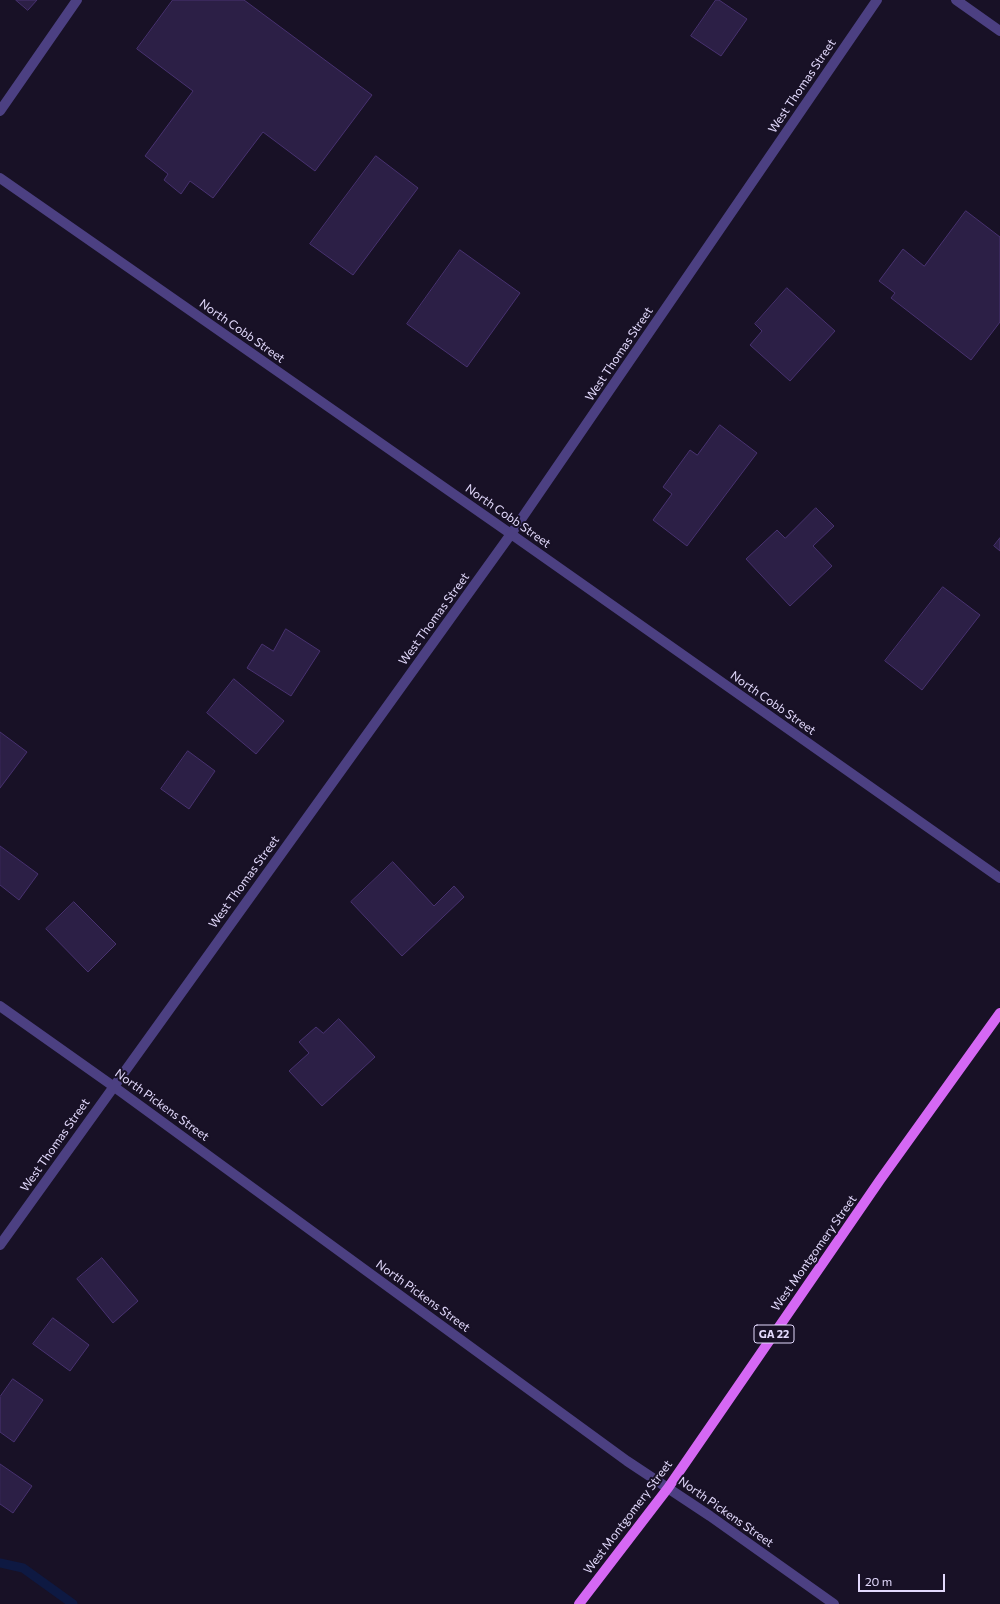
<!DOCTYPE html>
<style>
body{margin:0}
#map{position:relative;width:1000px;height:1604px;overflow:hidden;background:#181126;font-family:Commissioner,sans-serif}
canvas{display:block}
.scale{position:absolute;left:858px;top:1574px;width:87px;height:18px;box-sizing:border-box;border:2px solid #e2d9fc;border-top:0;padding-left:5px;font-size:12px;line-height:14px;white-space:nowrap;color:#e2d9fc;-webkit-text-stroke:3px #181126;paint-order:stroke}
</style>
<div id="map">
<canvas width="1000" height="1604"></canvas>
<div class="scale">20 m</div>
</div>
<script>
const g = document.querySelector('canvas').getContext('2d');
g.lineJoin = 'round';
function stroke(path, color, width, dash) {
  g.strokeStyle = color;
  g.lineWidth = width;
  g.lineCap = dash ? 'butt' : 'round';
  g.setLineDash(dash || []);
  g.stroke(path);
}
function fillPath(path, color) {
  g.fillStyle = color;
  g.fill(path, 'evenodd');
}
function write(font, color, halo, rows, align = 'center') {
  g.font = font + ' Commissioner,sans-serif';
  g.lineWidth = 4;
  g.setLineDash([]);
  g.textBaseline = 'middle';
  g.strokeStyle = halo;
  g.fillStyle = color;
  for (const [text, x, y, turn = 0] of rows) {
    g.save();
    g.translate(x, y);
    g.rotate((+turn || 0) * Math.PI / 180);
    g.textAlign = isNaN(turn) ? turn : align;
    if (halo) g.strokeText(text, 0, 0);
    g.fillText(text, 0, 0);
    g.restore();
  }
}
const stream = new Path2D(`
 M0,1563l23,5 50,36`);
const building = new Path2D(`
 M16,0h21l-9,10z
 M173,0h71l128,95 -57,76 -52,-39 -50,66 -23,-17 -9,13 -17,-14 4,-6 -23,-18 48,-65 -56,-42z
 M716,0h3l28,19 -26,37 -30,-20z
 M376,156l42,32 -65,87 -43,-31z
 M966,211l34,26v85l-29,38 -80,-62 4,-5 -16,-12 24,-32 21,17z
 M460,250l60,43 -53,74 -60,-43z
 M787,288l48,43 -45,50 -40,-36 12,-14 -7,-7z
 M720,425l37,28 -70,93 -34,-26 19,-26 -9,-7 27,-37 7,5z
 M816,508l18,18 -21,20 19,20 -42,40 -44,-47 31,-29 8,8z
 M1000,538v13l-6,-5z
 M943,587l37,28 -58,75 -37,-29z
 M286,629l34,22 -29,45 -44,-28 15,-24 11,7z
 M234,679l50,42 -28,33 -49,-41z
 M0,732l27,20 -27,36z
 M188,751l27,20 -26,38 -28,-20z
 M0,846l38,28 -19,26 -19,-15z
 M393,862l41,44 20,-20 10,11 -62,59 -51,-54z
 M74,902l42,42 -28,28 -42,-43z
 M339,1019l36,38 -53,49 -33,-35 20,-18 -10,-11 17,-15 7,6z
 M102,1258l36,43 -25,22 -36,-44z
 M53,1318l36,27 -19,26 -37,-27z
 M13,1379l30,21 -29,42 -14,-10v-35z
 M0,1464l32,22 -19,27 -13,-9z`);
const minor = new Path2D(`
 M956,0l44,31
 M0,111l77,-111
 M0,178l511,356 489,344
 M0,1006l113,80 514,375 83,55 124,88
 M0,1245l511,-711 366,-534`);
const major = new Path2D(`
 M579,1604l89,-116 212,-308 120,-167`);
const shields = [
 [774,1334,40]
];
const shieldNames = [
 ["GA 22",774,1334]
];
const streetNames = [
 ["West Thomas Street",802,86,-56],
 ["North Cobb Street",242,331,35],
 ["West Thomas Street",619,354,-56],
 ["North Cobb Street",508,516,35],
 ["West Thomas Street",434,619,-54],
 ["North Cobb Street",773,703,35],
 ["West Thomas Street",244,882,-54],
 ["North Pickens Street",162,1105,36],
 ["West Thomas Street",55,1145,-55],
 ["West Montgomery Street",814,1253,-55],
 ["North Pickens Street",423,1296,36],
 ["North Pickens Street",726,1512,35],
 ["West Montgomery Street",628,1517,-53]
];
stroke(stream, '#0e1942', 9);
fillPath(building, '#2c1f46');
stroke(building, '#483270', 1);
stroke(minor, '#4c4082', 10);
stroke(major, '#d568f4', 10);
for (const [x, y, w] of shields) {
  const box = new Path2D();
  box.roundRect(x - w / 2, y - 9, w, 18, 3);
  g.fillStyle = '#181126';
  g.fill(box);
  stroke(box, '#e2d9fc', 1);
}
write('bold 11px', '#e2d9fc', null, shieldNames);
write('12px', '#e2d9fc', '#181126', streetNames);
</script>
